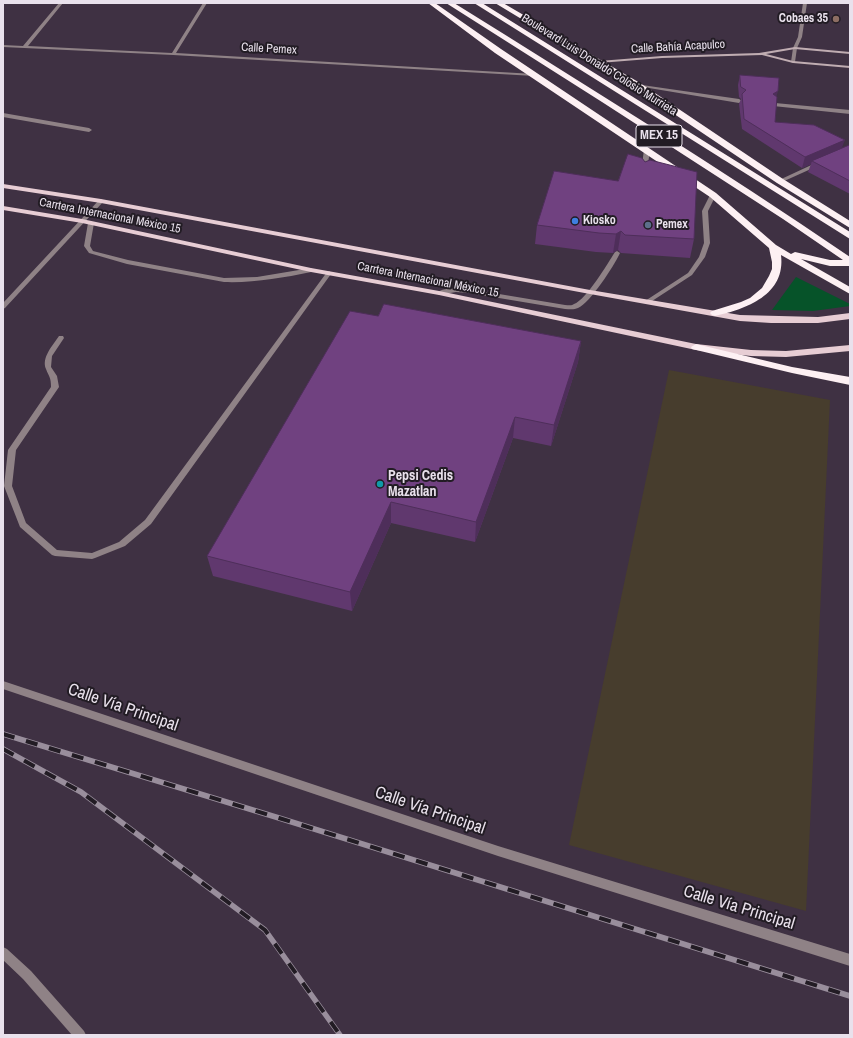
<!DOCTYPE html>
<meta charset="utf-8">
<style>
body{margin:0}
#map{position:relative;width:853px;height:1038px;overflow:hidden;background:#3f3143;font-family:"Archivo Narrow",sans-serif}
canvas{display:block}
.frame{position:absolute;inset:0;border:4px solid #e9e1ec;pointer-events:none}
</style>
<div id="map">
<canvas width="853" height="1038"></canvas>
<div class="frame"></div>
</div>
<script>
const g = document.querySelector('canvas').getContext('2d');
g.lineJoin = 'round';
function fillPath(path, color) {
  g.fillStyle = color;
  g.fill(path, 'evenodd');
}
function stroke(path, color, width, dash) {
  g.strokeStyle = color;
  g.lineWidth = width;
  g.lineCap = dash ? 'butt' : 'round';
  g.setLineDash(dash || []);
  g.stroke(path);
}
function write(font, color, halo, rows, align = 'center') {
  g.font = font + ' "Archivo Narrow",sans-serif';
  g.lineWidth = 4;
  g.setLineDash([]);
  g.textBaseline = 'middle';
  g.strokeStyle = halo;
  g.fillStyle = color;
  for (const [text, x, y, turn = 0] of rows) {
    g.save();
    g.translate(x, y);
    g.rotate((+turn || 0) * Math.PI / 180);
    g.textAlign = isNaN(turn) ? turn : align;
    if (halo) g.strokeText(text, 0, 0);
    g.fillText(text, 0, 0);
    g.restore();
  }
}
const industrial = new Path2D(`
 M669,370l161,30 -24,511 -237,-66z`);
const green = new Path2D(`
 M796,277l54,27v2l-37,5 -41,-1z`);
const lane = new Path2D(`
 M635,84l104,15 3,2 -3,2 -102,-17h-2z
 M775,103l75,7v4l-77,-8 -1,-1z
 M647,148l3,2 -3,21 -3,2 -3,-2 3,-21z
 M820,161l3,2 -1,1 -40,18 -5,-1z
 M713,193l3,2 -8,16 2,32 -5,14 -13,18 -43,28h-4v-2l43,-28 11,-16 5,-14 -2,-32 8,-16z
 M91,221l3,2 -4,23 3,5 35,9 96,18 33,-1 54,-9 3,2 -3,2c-29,6 -57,11 -87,10l-97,-18 -38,-11 -5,-7 4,-23z
 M617,251l3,2c-6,13 -30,50 -42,55 -4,2 -9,1 -13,1l-96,-16 -13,-1 -17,3 -3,-2c8,-6 23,-5 33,-4l96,16c3,0 7,1 9,-1 12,-4 34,-41 41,-52z
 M329,271l3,2 -1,1 -180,250 -26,22 -30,12 -3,1 -37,-3 -3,-1 -32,-28 -16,-41 4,-36 43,-63c0,-10 -2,-10 -5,-18 -5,-11 7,-24 13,-33h4l1,2 -12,18 -1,11 6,9 2,11 -43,63 -4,36 14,37 31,27 35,3 27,-11 26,-22 182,-248z`);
const street = new Path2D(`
 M59,3h4l-35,43 144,7 31,-50h4l-31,50 358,21 2,1 -2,1 -361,-21 -170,-8v-2l20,1z
 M803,3h4l-5,34 -5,11 -2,14 -2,1 -2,-1 2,-14 5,-11z
 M3,113l86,15 3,2 -3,2 -86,-15z
 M101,199l3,2 -1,1 -98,106 -2,1v-6l96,-103z
 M3,681l495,165 352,108v12l-352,-110 -495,-167z
 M3,947l4,2 24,22 53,60 2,4h-14l-49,-56 -20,-19z`);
const secondary = new Path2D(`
 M795,47l55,5v2l-55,-5 -29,5 27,7 57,5v2l-57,-5 -31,-8 -100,3 -63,5 -2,-1 2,-1 63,-5 97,-3z`);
const primary = new Path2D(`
 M3,184l98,15 489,91 150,25 78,2 32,-4v6l-32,4h-47l-31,-2 -150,-27 -489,-91 -98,-15z
 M3,206l79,13 229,49 128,23 257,53 55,6 35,1 64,-6v6l-64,6 -35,-1 -55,-6 -257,-55 -128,-23 -229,-49 -79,-13z`);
const highway = new Path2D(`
 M428,3h7l66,46 215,144 60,52 15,9 4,-2 35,8h13l-60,-41 -181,-117 -156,-99h8c133,83 266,165 396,254v9h-20l-29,-7 49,28v7l-69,-39c5,40 -35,54 -66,61l-3,-1 -2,-2 2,-2 29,-9 9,-4 12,-10 7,-12 3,-7v-7l-3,-14 -59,-51 -215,-144z
 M474,3h8l368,229v7z
 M495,3h8l137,80 143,96 67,42v7l-73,-45 -143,-96z
 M696,344l96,23 58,10v8l-58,-12 -100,-24 -1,-2z`);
const rail = new Path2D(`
 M3,734l276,84 571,178
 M3,749l78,43 184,138 75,105`);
const wall = new Path2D(`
 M740,75l36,22 -1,25 67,26 8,-3v49l-42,-22 3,-8 -9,4 -60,-39 -3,-25 2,-5 -2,-2 -1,-12z
 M618,181l76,58 -4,19 -69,-5 -3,-3 -5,3 -17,-1 -61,-8 2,-19z
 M378,316l203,25 -3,21 -27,84 -38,-8 -38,104 -84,-19 -39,88 -139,-35 -6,-20z`);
const shadedWall = new Path2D(`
 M778,91l-3,11 -2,-8z
 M845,140l-4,10 -29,11 -1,3 -9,4 3,-11z
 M621,231l-3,19 -5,3 3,-19z
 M581,341l-3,21 -27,84 3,-21z
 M515,417l-2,21 -38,104 1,-20z
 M391,502v21l-39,88 -2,-19z`);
const building = new Path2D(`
 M740,75l39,3 -1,13 -5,3 4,3 -2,25 39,3 31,15 -40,17 -61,-38 -2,-25 4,-4 -5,-3z
 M850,145v36l-38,-20z
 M628,154l14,4 3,4 5,-2 47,12 -3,67 -69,-4 -4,-4 -5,3 -17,-1 -62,-8 17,-54 64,10z
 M384,304l197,37 -27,84 -39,-8 -39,105 -85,-20 -41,90 -143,-36 143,-245 28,5z`);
const markers = [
 [836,19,4,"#8d6e63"],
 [575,221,4,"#3f7fe0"],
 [648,225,4,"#5c6f8a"],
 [380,484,4,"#0f9aa8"]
];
const farPoinames = [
 ["Cobaes 35",828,19,"right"],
 ["Kiosko",583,221],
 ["Pemex",656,225]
];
const farStreetnames = [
 ["Calle Bahía Acapulco",678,47,-3],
 ["Calle Pemex",269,49,3],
 ["Boulevard Luis Donaldo Colosio Murrieta",599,65,32],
 ["Carrtera Internacional México 15",110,216,11],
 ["Carrtera Internacional México 15",428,280,11]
];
const shields = [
 [659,136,46]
];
const shieldNames = [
 ["MEX 15",659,136]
];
const poiNames = [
 ["Pepsi Cedis",388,476],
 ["Mazatlan",388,492]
];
const nearStreetnames = [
 ["Calle Vía Principal",123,708,19],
 ["Calle Vía Principal",430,811,19],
 ["Calle Vía Principal",739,908,17]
];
fillPath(industrial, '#473d2d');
fillPath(green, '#065329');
fillPath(lane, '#8f8286');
fillPath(street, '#8f8286');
fillPath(secondary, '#c0adb2');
fillPath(primary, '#e7cdd4');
fillPath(highway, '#fdf0f3');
stroke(rail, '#998e9c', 5.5);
stroke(rail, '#221c24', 4, [12]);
fillPath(wall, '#60386e');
fillPath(shadedWall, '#4e2e5a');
fillPath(building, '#704180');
stroke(building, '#4e2e5a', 1);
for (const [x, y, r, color] of markers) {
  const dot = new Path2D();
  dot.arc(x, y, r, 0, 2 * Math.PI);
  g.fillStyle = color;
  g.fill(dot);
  stroke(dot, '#221c24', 1.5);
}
write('bold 12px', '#e9e1ec', '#221c24', farPoinames, 'left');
write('12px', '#e9e1ec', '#221c24', farStreetnames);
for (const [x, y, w] of shields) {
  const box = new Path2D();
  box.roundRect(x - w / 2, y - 11, w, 22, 3);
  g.fillStyle = '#221c24';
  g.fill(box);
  stroke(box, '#e9e1ec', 1);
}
write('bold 13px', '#e9e1ec', null, shieldNames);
write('bold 14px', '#e9e1ec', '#221c24', poiNames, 'left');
write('17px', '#e9e1ec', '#221c24', nearStreetnames);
</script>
